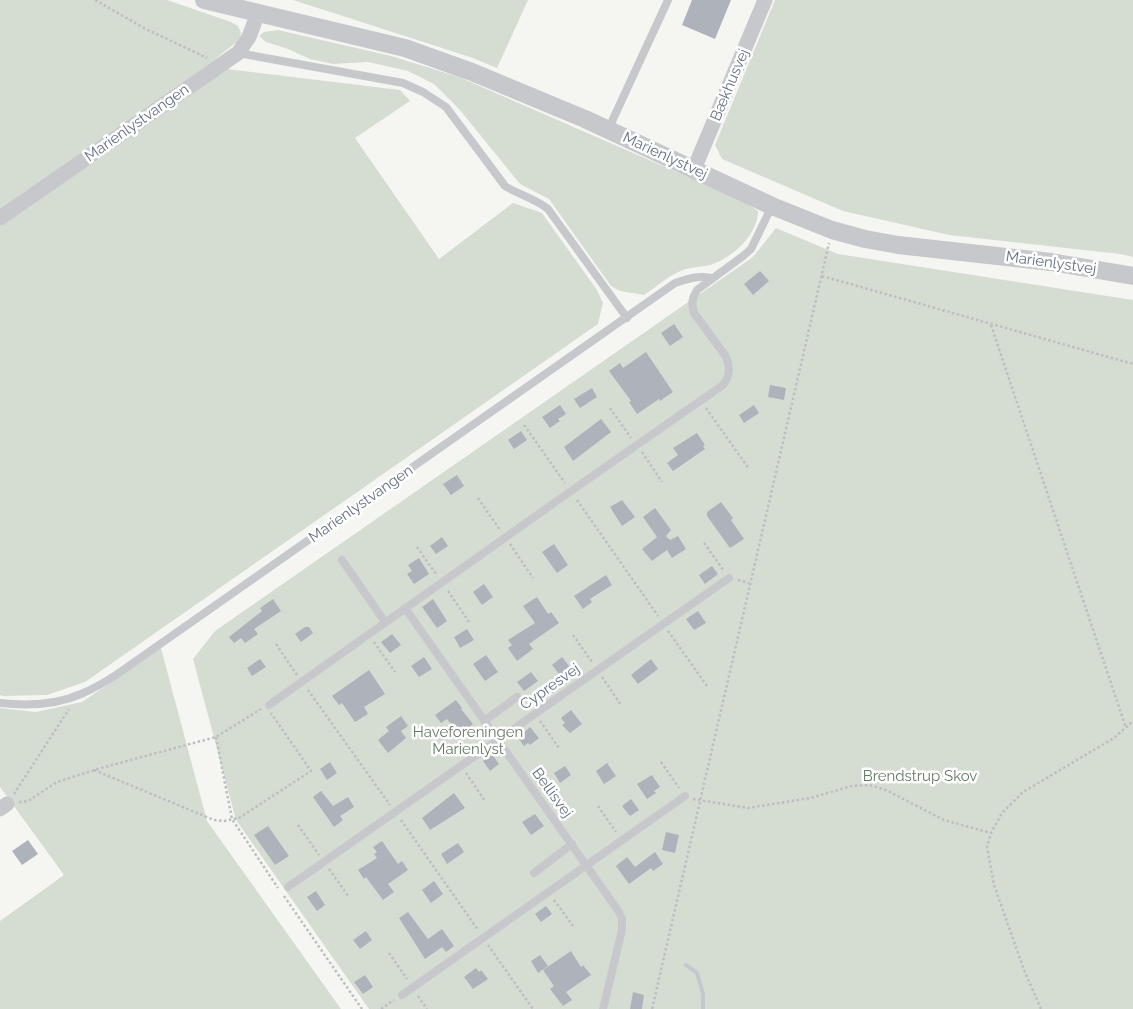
<!DOCTYPE html>
<meta charset="utf-8">
<style>
body{margin:0}
canvas{display:block;background:#f5f6f2}
</style>
<canvas width="1133" height="1009"></canvas>
<script>
const g = document.querySelector('canvas').getContext('2d');
g.lineJoin = 'round';
function fillPath(path, color) {
  g.fillStyle = color;
  g.fill(path, 'evenodd');
}
function stroke(path, color, width, dash) {
  g.strokeStyle = color;
  g.lineWidth = width;
  g.lineCap = dash ? 'butt' : 'round';
  g.setLineDash(dash || []);
  g.stroke(path);
}
function write(font, color, halo, rows, align = 'center') {
  g.font = font + ' Raleway,sans-serif';
  g.lineWidth = 5;
  g.setLineDash([]);
  g.textBaseline = 'middle';
  g.strokeStyle = halo;
  g.fillStyle = color;
  for (const [text, x, y, turn = 0] of rows) {
    g.save();
    g.translate(x, y);
    g.rotate((+turn || 0) * Math.PI / 180);
    g.textAlign = isNaN(turn) ? turn : align;
    if (halo) g.strokeText(text, 0, 0);
    g.fillText(text, 0, 0);
    g.restore();
  }
}
const green = new Path2D(`
 M0,0h167l64,22 7,4 3,7 -2,7 -26,21 -213,148z
 M293,0h235l-31,68 -24,-10z
 M775,0h358v257l-13,-3 -171,-19 -106,-24 -121,-52 -7,-14z
 M278,30l113,26 68,21 282,123 17,11c0,24 -26,47 -48,54 -9,2 -19,2 -27,5 -14,5 -27,17 -39,25l-24,-4 -9,-5 -62,-87 -29,-15 -60,-74 -26,-26 -26,-13 -40,-9 -35,2 -23,-5 -22,-10 -22,-7 -7,-6 5,-4z
 M227,69l173,21 10,11 -55,37 84,121 74,-56 29,10 55,77 6,13 -5,21 -513,358 -38,13 -44,1 -3,-1v-469z
 M776,228l62,26 295,46v709h-764l-133,-189 -43,-161 22,-28 538,-374z
 M161,648l46,173 134,188h-341v-88l64,-46 -64,-88v-79l36,4 46,-10z`);
const stream = new Path2D(`
 M686,965l11,8 6,21v15`);
const building = new Path2D(`
 M692,0h39l-16,39 -33,-14z
 M760,271l9,10 -16,14 -9,-11z
 M674,324l9,13 -13,9 -9,-13z
 M646,352l27,40 -13,9 -1,-2 -22,15 -8,-12 2,-1 -22,-30 11,-8 3,5z
 M770,385l16,3 -2,12 -16,-3z
 M592,388l5,9 -17,11 -6,-9z
 M560,405l6,9 -8,5 2,2 -10,7 -8,-11z
 M754,405l5,8 -15,10 -5,-8z
 M601,419l10,13 -38,29 -9,-14z
 M521,431l6,9 -13,9 -6,-9z
 M697,433l8,12 -2,1 2,3 -32,22 -6,-8 11,-8 -5,-7z
 M457,475l7,11 -13,9 -8,-11z
 M622,500l13,17 -13,9 -12,-19z
 M721,502l12,16 -2,2 13,19 -14,9 -23,-32v-4z
 M655,508l16,22 -5,6 4,4 8,-4 8,13 -14,9 -5,-8 -15,11 -10,-12 15,-12 -14,-20z
 M442,537l6,9 -12,8 -6,-8z
 M554,544l14,21 -11,8 -15,-21z
 M419,558l10,16 -15,10 -7,-10 5,-3 -4,-6z
 M712,566l6,8 -13,10 -6,-9z
 M606,575l6,10 -22,14 2,3 -9,7 -9,-13z
 M484,584l9,13 -11,8 -9,-13z
 M537,597l11,17 3,-2 8,11 -30,21 4,5 -16,12 -9,-13 4,-3 -4,-5 27,-17 -12,-17z
 M273,599l8,12 -27,18 4,5 -13,9 -4,-5 -7,5 -5,-6 33,-26 -2,-3z
 M433,599l14,22 -10,7 -15,-21z
 M698,611l8,12 -12,7 -8,-11z
 M305,627h4l4,6 -12,9 -6,-8z
 M467,629l7,11 -14,8 -6,-11z
 M392,634l9,11 -11,8 -9,-11z
 M486,655l12,17 -13,9 -12,-17z
 M424,657l8,12 -13,8 -8,-11z
 M562,657l11,14 -10,8 -11,-14z
 M260,659l6,8 -14,9 -5,-8z
 M651,659l7,10 -20,15 -7,-9z
 M369,670l16,24 -21,13 4,7 -13,8 -13,-19 -3,2 -7,-9z
 M531,672l7,9 -14,10 -7,-9z
 M456,700l6,8 -1,1 12,15 -13,11 -13,-16 -6,4 -6,-8z
 M571,710l11,14 -12,9 -8,-8 3,-2 -4,-5z
 M401,716l7,10 -7,5 5,7 -18,15 -10,-13 11,-9 -3,-4z
 M530,727l9,11 -9,7 -2,-2 -4,3 -6,-8z
 M492,754l7,10 -9,7 -7,-10z
 M330,762l7,11 -10,7 -7,-11z
 M607,763l9,13 -12,8 -8,-13z
 M565,766l6,9 -11,8 -6,-10z
 M652,775l8,12 -6,4 2,2 -9,6 -10,-15z
 M321,791l12,15 15,-9 6,10 -14,9 3,4 -9,7 -21,-30z
 M454,793l11,15 -35,22 -8,-12z
 M631,799l8,11 -9,6 -8,-10z
 M535,814l9,12 -13,9 -9,-13z
 M268,826l21,30 -14,9 -21,-30z
 M666,832l13,3 -4,18 -13,-3z
 M28,840l10,14 -16,11 -10,-14z
 M382,841l16,23 4,-3 6,9 -20,14 6,8 -11,8 -17,-23 -2,2 -6,-9 19,-12 -3,-4 3,-2 -4,-5z
 M458,843l6,9 -17,12 -6,-10z
 M655,852l8,12 -10,7 -2,-3 -22,16 -13,-18 11,-9 8,10z
 M434,881l9,13 -12,9 -9,-13z
 M316,891l9,14 -8,6 -10,-14z
 M546,906l6,8 -11,8 -6,-8z
 M408,912l20,27 14,-10 12,17 -8,6 -4,-5 -17,12 -26,-41z
 M366,931l6,9 -12,9 -7,-9z
 M571,951l10,16 2,-2 8,10 -25,17 6,8 -9,6 -13,-17 4,-3 -11,-16z
 M540,955l8,11 -10,7 -7,-12z
 M476,968l3,4 2,-2 7,9 -15,10 -9,-12z
 M365,975l8,12 -10,7 -9,-12z
 M633,992l11,3 -2,14h-12z`);
const path = new Path2D(`
 M95,0l49,28 63,30
 M822,276l311,88
 M991,325l135,403
 M610,408l21,30
 M706,408l43,61
 M524,425l41,58
 M642,452l20,30
 M478,498l22,32
 M577,500l81,116
 M704,543l20,28
 M510,544l23,34
 M417,547l19,27
 M738,580l11,3
 M448,591l21,31
 M668,631l39,55
 M573,635l19,27
 M374,642l21,30
 M276,644l21,31
 M602,677l19,28
 M308,690l82,115
 M540,721l19,27
 M436,730l20,28
 M216,737l16,82 46,69
 M661,762l18,26
 M94,770l120,50 10,1 15,-3 72,-47 -40,-58
 M466,773l19,28
 M14,794l55,-85
 M693,799l55,9 62,-10 42,-12 17,-1 17,5 58,30 47,13
 M19,802l9,-1 29,-19 44,-14 115,-31 45,-28
 M598,806l18,26
 M401,820l77,110
 M298,825l21,30
 M329,869l19,27
 M284,896l78,113
 M554,900l19,26
 M488,945l45,64
 M389,953l18,26
 M418,996l9,13
 M381,1009l13,-9
 M652,1009l177,-766
 M1041,1009l-17,-39 -30,-85 -7,-38 4,-14 11,-20 21,-21 91,-54 19,-17`);
const service = new Path2D(`
 M238,53l165,30 20,9 23,15 59,79c14,9 29,12 43,23l79,109
 M608,130l60,-130
 M342,560l43,62
 M405,608l214,304 3,7v11l-19,79
 M0,703c27,3 56,2 81,-9 12,-5 24,-12 35,-19l559,-392c12,-4 23,-8 36,-5
 M269,705l302,-214 152,-106c8,-10 7,-19 2,-30l-31,-42c-3,-9 -2,-15 3,-23l46,-34 8,-7 21,-43
 M484,721l33,-24
 M534,873l38,-29
 M288,887l441,-309
 M402,995l283,-199`);
const minor = new Path2D(`
 M694,169l71,-169
 M0,218l238,-165 11,-16 9,-24
 M0,809l7,-5`);
const tertiary = new Path2D(`
 M204,0l201,48 67,24 113,47 187,87 60,24 33,9 33,6 153,17 82,14`);
const streetNames = [
 ["Bækhusvej",730,85,-67],
 ["Marienlystvangen",137,123,-35],
 ["Marienlystvej",665,156,25],
 ["Marienlystvej",1051,263,8],
 ["Marienlystvangen",361,504,-35],
 ["Cypresvej",550,687,-35],
 ["Bellisvej",552,793,54]
];
const parkNames = [
 ["Haveforeningen",468,732],
 ["Marienlyst",468,749],
 ["Brendstrup Skov",920,776]
];
fillPath(green, '#d5ddd3');
stroke(stream, '#c1c8cf', 4);
fillPath(building, '#aeb3bb');
stroke(path, '#bdbec1', 2.5, [2.5, 2.5]);
stroke(service, '#c6c8cc', 8);
stroke(minor, '#c6c8cc', 15);
stroke(tertiary, '#c6c8cc', 18);
write('15px', '#647084', '#fff', streetNames);
write('15px', '#647b63', '#fff', parkNames);
</script>
